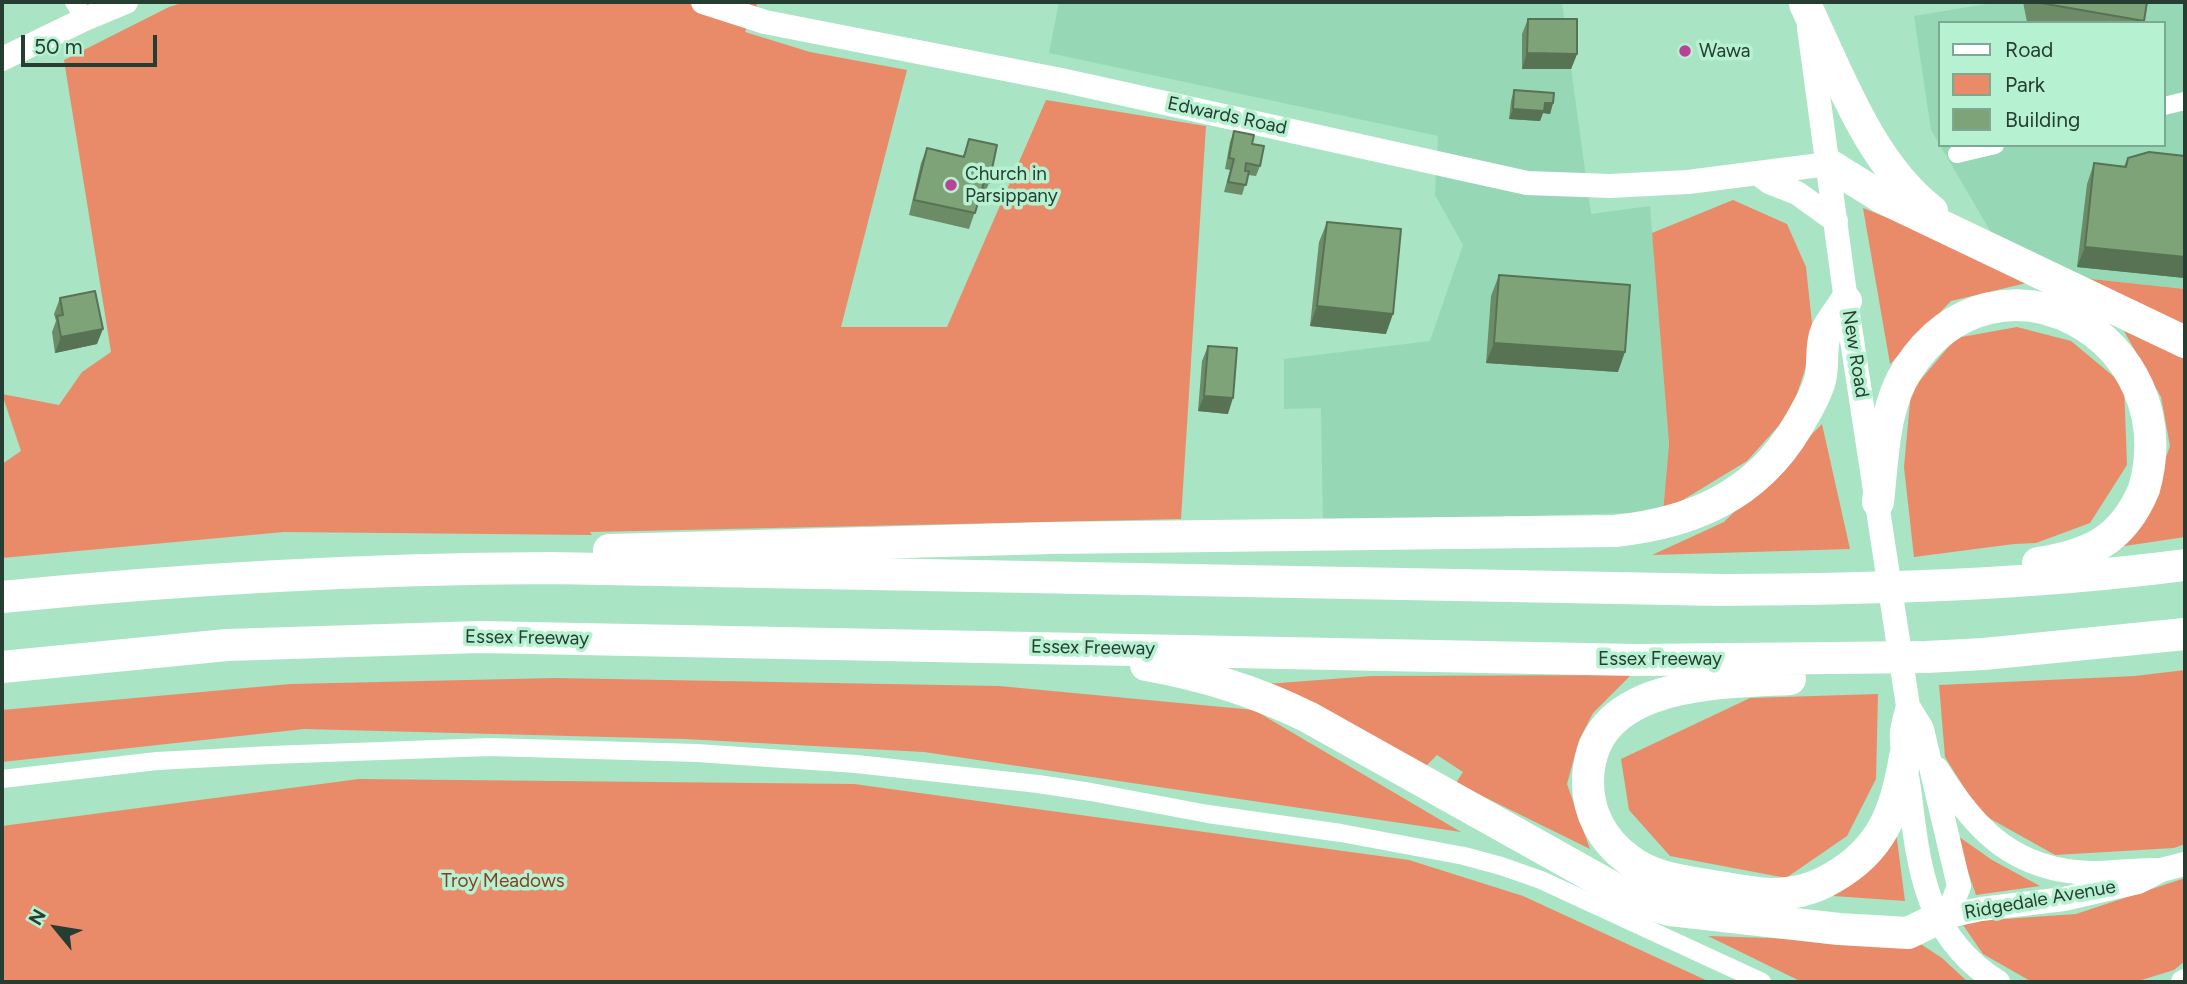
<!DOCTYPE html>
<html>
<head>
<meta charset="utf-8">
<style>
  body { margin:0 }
  #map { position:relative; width:2187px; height:984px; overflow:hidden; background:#a9e4c4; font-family:Figtree,sans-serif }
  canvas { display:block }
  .frame { position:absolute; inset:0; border:4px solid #263e31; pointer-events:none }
  .legend { position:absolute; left:1938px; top:21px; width:228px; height:126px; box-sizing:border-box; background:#b6f1d1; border:2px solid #7ca991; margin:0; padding:9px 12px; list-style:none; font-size:21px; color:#263e31 }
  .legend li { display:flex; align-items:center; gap:14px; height:35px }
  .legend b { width:35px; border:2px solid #7ca991 }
  .north { position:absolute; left:21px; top:893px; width:70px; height:70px; -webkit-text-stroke:5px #b6f1d1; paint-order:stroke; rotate:300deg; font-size:19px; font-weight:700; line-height:28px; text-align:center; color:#263e31 }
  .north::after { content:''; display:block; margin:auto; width:24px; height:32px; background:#263e31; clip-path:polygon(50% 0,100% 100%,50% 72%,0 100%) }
  .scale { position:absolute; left:21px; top:35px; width:136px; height:32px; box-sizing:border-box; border:4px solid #263e31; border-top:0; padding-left:9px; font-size:21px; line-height:24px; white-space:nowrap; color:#263e31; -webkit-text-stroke:5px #b6f1d1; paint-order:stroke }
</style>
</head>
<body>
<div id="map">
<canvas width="2187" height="984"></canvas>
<div class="frame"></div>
<ul class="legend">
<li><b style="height:9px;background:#fff"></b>Road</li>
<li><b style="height:19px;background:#e98b69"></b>Park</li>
<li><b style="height:19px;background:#7ea378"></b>Building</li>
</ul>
<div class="north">N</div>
<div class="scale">50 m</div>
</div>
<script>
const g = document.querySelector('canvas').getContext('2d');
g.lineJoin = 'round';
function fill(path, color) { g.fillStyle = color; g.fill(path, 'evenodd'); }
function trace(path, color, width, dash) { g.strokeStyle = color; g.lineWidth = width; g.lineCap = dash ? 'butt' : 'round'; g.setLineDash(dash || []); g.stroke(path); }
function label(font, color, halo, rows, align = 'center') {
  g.font = font + ' Figtree,sans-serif'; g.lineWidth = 7; g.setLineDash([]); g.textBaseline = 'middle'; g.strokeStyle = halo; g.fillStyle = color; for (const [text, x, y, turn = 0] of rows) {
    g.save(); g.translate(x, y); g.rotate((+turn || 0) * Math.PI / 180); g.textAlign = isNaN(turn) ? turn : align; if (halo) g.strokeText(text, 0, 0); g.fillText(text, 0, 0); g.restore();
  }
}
const built = new Path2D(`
  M1059 2H1562L1591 214 1650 206 1669 444 1663 512 1323 522 1321 408 1284 409V359L1430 341 1463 245 1435 195 1438 136 1049 53Z
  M1998 2H2185V289L2082 278 1992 234 1931 130 1914 16ZM1940 23H2164V145H1940Z`);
const green = new Path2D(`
  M185 2H758L745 32 810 52 907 70 841 327H947L1046 100 1206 126 1181 519 590 532 592 535 284 532 2 558V464L21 451 2 394 59 405 82 372 111 352 64 60 169 7Z
  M1733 200 1787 224 1806 267 1814 342 1791 412 1747 461 1663 512 1669 444 1652 233Z
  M1863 208 2039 280 1951 301 1890 364Z
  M2082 278 2185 289V325Z
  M2017 327 2071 341 2124 385 2127 465 2090 523 2036 543 2014 544 1914 557 1904 467 1911 391 1956 338Z
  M2124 331 2185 359V537L2118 547 2149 505 2170 446 2161 397Z
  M1822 424 1850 549 1652 555 1724 522Z
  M2185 670V844L2174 848 2055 855 1980 813 1945 757 1939 685 2135 676Z
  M1631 675 1593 713 1579 740 1567 784 1590 849 1456 783 1463 772 1437 755 1425 767 1266 684 1372 676Z
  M555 678 999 686 1254 710 1461 832 924 752 685 739 304 729 2 762V710L290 684Z
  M1878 694 1876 779 1847 836 1786 878 1670 856 1629 810 1621 759 1750 698Z
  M359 779 854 784 1409 860 1523 896 1710 982H2V826Z
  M1896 832 1905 901 1819 895Z
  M1955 834 1992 860 2040 886 1976 895Z
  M2185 878V961L2174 970 2135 982H2032L1983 954 1961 922 2076 914Z
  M1708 936 1919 943 1942 958 1968 982H1802Z`);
const street = new Path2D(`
  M74 2 85 19
  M2164 106 2185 101
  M1957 154 1995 145
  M2 779 157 761 271 755 490 747 697 753 856 764 1038 784 1091 792 1208 814 1341 833 1464 856 1501 866 1541 880 1762 982`);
const secondary = new Path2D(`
  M703 2 765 22 1061 80 1527 183 1610 186 1688 182 1828 164
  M1809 28 1846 301 1908 706 1922 729 1959 886 1951 907 1939 918
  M2 59 85 19 126 2
  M1757 173 1769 182 1797 193 1836 221
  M1908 706C1906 714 1903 723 1902 732 1900 750 1908 777 1910 796 1919 871 1927 938 1998 982
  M1937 769C1975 830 2014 871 2091 873 2114 873 2137 869 2161 870
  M1939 918 1981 909 2064 899 2138 882 2161 870 2185 864
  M2183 982 2185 981`);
const highway = new Path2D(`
  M1805 4C1838 73 1870 164 1932 211
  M1828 164 1881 197 2185 342
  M1878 502C1883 458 1883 407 1908 369 1998 231 2187 338 2144 489 2123 540 2090 555 2038 563
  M609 550 1052 538 1615 531C1691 523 1756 496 1797 427 1805 413 1816 396 1820 380 1824 365 1820 346 1826 332 1831 321 1840 311 1846 301
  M2 597C184 579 366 569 550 568L1722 590C1878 589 2031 585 2185 565
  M1146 665C1204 675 1255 691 1308 717L1619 891 1645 903 1670 910 1839 929 1908 933 1939 918
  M2 667 227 645 480 637 1636 660 1926 657 1984 654 2185 634
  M1790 679C1718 683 1588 680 1588 783 1588 813 1603 841 1628 859 1652 878 1684 881 1713 886 1732 889 1751 893 1771 894 1792 894 1814 889 1832 878 1882 850 1896 811 1905 757`);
const wall = new Path2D(`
  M2023 2H2147L2143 23H2032L2027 22Z
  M1528 19 1577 54 1571 69H1522V34Z
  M1514 90 1553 103 1550 114 1543 113 1540 121 1509 119 1511 101Z
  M1234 131 1252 144 1260 166 1256 176 1248 175 1242 195 1224 192 1230 170 1225 169 1230 142Z
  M969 139 989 183 983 198 980 197 969 229 909 215 921 163 927 148 963 156Z
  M2185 156V278L2077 267 2087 184 2094 163 2124 166 2128 158Z
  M1327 222 1386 334 1310 326 1319 242Z
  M1499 275 1618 372 1486 363 1491 296Z
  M60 298 97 344 55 353 52 332 56 321 54 314Z
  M1208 346 1228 414 1198 411 1202 361Z`);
const shadedWall = new Path2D(`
  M1527 53 1577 54 1571 69H1522Z
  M1545 103H1553L1550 114 1543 113 1540 121 1509 119 1513 109Z
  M2085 247 2185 257V278L2077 267Z
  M1317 306 1393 314 1386 334 1310 326Z
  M103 329 97 344 55 353 61 337Z
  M1494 343 1625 352 1618 372 1486 363Z
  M1204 396 1233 398 1228 414 1198 411Z`);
const building = new Path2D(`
  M2035 2H2147L2144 21Z
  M1528 19H1577V54L1527 53Z
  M1514 90 1554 93 1553 103H1545L1544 111 1513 109Z
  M1234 131 1254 135 1252 144 1264 146 1260 166 1246 163 1245 171H1249L1246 185 1228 182 1234 159 1229 158Z
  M969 139 997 145 989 183 984 182 975 213 914 200 927 148 964 157Z
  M2149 152 2185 156V257L2085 247 2094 163 2126 167 2128 158Z
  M1327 222 1401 229 1393 314 1317 306Z
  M1499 275 1630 285 1625 352 1494 343Z
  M95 291 103 329 61 337 57 316 63 315 60 298Z
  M1208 346 1237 348 1233 398 1204 396Z`);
const markers = [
  [1685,51,7,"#ba4297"],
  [951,185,7,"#ba4297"]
];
const poiNames = [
  ["Wawa",1699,51],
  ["Church in",965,174],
  ["Parsippany",965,196]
];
const streetNames = [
  ["Edwards Road",1227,116,12],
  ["New Road",1855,354,81],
  ["Essex Freeway",527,638,1],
  ["Essex Freeway",1093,648,1],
  ["Essex Freeway",1660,659],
  ["Ridgedale Avenue",2040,900,-10]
];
const parkNames = [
  ["Troy Meadows",503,881]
];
fill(built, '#96d8b5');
fill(green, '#e98b69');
trace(street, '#fff', 18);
trace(secondary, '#fff', 24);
trace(highway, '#fff', 32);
fill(wall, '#6c8c67');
fill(shadedWall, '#587254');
fill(building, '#7ea378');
trace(building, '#587254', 2);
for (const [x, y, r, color] of markers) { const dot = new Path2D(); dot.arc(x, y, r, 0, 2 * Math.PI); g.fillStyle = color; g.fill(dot); trace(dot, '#b6f1d1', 2.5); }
label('19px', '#263e31', '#b6f1d1', poiNames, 'left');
label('19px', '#263e31', '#b6f1d1', streetNames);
label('19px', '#883f22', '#b6f1d1', parkNames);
</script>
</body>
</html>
